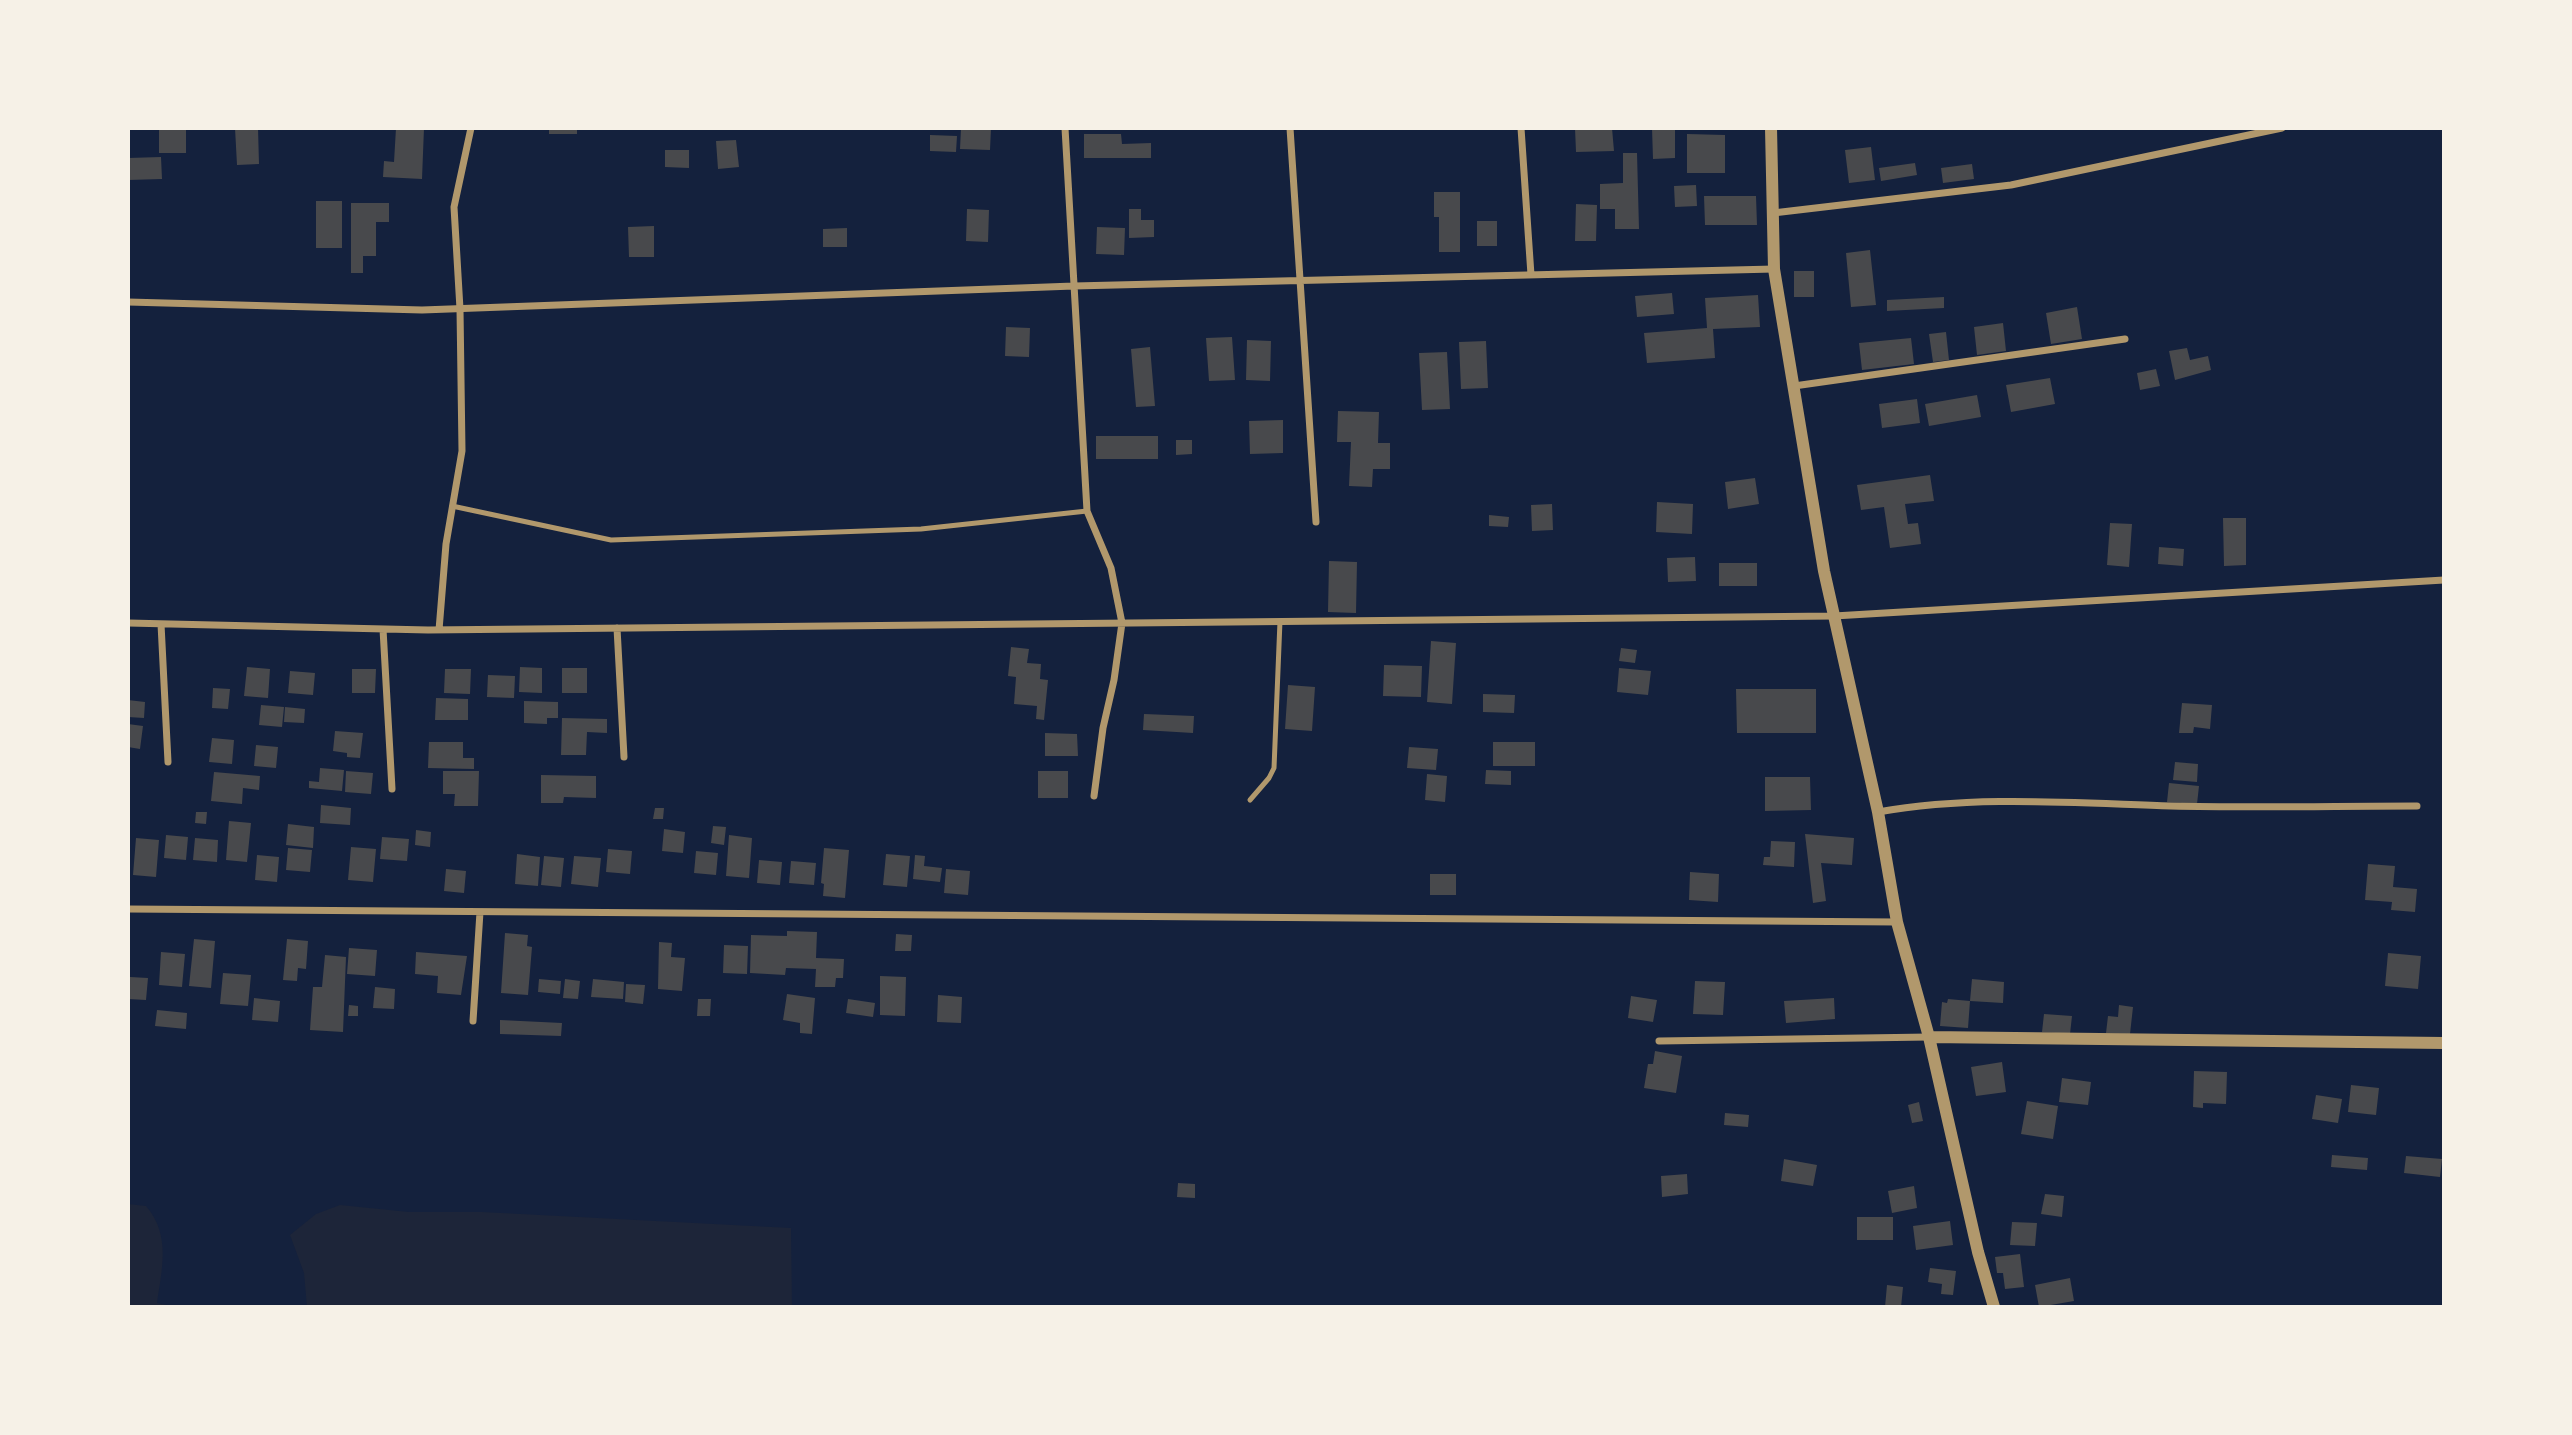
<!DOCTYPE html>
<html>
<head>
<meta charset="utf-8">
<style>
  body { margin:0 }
  #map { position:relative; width:2572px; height:1435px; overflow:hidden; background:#14213d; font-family:Ubuntu,sans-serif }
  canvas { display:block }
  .frame { position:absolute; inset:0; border:130px solid #f6f1e7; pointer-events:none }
</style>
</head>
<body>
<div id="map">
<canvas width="2572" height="1435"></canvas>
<div class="frame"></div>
</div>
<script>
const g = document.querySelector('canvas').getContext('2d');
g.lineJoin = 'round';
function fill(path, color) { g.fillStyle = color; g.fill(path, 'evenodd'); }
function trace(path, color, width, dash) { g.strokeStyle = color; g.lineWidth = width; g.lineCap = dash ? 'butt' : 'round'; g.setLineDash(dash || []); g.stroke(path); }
const green = new Path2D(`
  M128 1204 146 1206C171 1235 162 1269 157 1303L176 1307H128Z
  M340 1205 409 1212H482L791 1228 792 1307H307L304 1273 290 1235 316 1214Z`);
const building = new Path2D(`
  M159 128H186V153H159Z
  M235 128H258L259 164 237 165Z
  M396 128H424L422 179 383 177 384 161 394 162Z
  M549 128H577V134H549Z
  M961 128H991L990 150 960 149Z
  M1575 128H1612L1614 151 1576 152Z
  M1652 128H1675V158L1653 159Z
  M1084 134H1121L1122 144 1151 143V158H1084Z
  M1687 134 1725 135V173H1687Z
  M930 135 957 136 956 152 930 151Z
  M736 140 739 167 718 169 716 141Z
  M1871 147 1875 180 1849 183 1845 150Z
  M665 150H689V168L665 167Z
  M1623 153H1637L1639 229H1615V209H1600V184L1623 183Z
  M161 157 162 179 128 180V158Z
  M1915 163 1917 175 1881 181 1879 168Z
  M1972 164 1974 179 1943 183 1941 168Z
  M1696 185 1697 206 1675 207 1674 186Z
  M1434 192H1460V252H1439V217H1434Z
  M1704 196H1756L1757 225H1705Z
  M316 201H342V248H316Z
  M351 203H389V222H376V256H363V273H351Z
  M1576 204 1597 205 1596 241H1575Z
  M967 209 989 210 988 242 966 241Z
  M1129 209H1141V220H1154V237L1129 238Z
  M1477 221H1497V246H1477Z
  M654 226V257H629L628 227Z
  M1097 227 1125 228 1124 255 1096 254Z
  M847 228V247H823V229Z
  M1870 250 1876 305 1851 307 1846 253Z
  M1794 271H1814V297H1794Z
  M1672 293 1674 314 1637 317 1635 296Z
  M1758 295 1760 327 1713 329 1715 358 1647 363 1644 333 1707 328 1705 298Z
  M1944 297V308L1887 311V300Z
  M2077 307 2082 339 2051 344 2046 313Z
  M2003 323 2006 351 1977 355 1974 327Z
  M1006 327 1030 328 1029 357 1005 356Z
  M1946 332 1949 360 1933 362 1929 334Z
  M1232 337 1235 380 1209 381 1206 338Z
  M1911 338 1914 364 1862 370 1859 343Z
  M1247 340 1271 341 1270 381 1246 380Z
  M1486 341 1488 388 1461 389 1459 342Z
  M1150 347 1155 406 1136 407 1131 349Z
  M2187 348 2190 360 2208 356 2211 370 2175 380 2169 351Z
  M1447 352 1450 409 1422 410 1419 353Z
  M2156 369 2160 386 2140 390 2137 373Z
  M2050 378 2055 404 2011 412 2006 385Z
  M1977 395 1981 417 1929 426 1925 404Z
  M1917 399 1920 423 1882 428 1879 404Z
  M1338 411 1379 412 1378 443H1390V469H1373L1372 487 1349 486 1351 442H1337Z
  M1283 420V453L1250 454 1249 421Z
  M1096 436H1158V459H1096Z
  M1176 440H1192V454L1176 455Z
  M1930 475 1934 501 1905 504 1908 524 1918 523 1921 544 1890 548 1884 507 1861 510 1857 485Z
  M1755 478 1759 504 1728 509 1725 482Z
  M1657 502 1693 504 1692 534 1656 532Z
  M1552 504 1553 530 1532 531 1531 505Z
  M1489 515 1509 517 1508 527 1489 526Z
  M2223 518H2246V565L2224 566Z
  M2110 523 2132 524 2129 567 2107 565Z
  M2159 547 2184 549 2183 566 2158 564Z
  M1695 557 1696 581 1668 582 1667 558Z
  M1329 561 1357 562 1356 613 1328 612Z
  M1719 563H1757V586H1719Z
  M1431 641 1456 643 1452 704 1427 702Z
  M1011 647 1029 649 1027 663 1041 664 1040 679 1048 680 1044 720 1036 719 1037 706 1014 704 1016 677 1008 676Z
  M1621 648 1637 650 1635 663 1619 661Z
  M1384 665 1422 666 1421 697 1383 696Z
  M247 667 270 669 268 698 244 696Z
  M520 667 542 668V693L519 692Z
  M562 668H587V693H562Z
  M1619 668 1651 671 1648 695 1617 692Z
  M352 669H376L375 693H352Z
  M445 669H471L470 694 444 693Z
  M290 671 315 673 313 695 288 693Z
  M488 675 515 676 514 698 487 697Z
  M1288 685 1315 687 1312 731 1285 729Z
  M213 688 230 689 228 709 212 708Z
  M1736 689H1816V733H1737Z
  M1483 694 1515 695 1514 713 1483 712Z
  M436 698 468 699V720H435Z
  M128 700 145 702 144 718 128 717Z
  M524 701 558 702V718H547V724L524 723Z
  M2182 703 2212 705 2210 729 2194 727 2193 733H2179Z
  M261 705 284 707 282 727 259 725Z
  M285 707 305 709 304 723 284 722Z
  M1144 714 1194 716 1193 733 1143 730Z
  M562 718 607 719V733L587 732 586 755H561Z
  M128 724 143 726 140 749 128 747Z
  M335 731 363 733 360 758 347 757V753L333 751Z
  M1045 733 1077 734 1078 756H1045Z
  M212 738 234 740 232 764 209 762Z
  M429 742H463V758H474V769L428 768Z
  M1493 742H1535V766H1493Z
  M256 745 278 747 276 768 254 766Z
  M1409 747 1438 749 1436 770 1407 768Z
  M2175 762 2198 764 2197 782 2173 780Z
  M320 768 344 770 342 791 309 788V781L319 782Z
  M1486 770 1511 771V785L1485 784Z
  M346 771 373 773 371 794 345 792Z
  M443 771H479L478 806H454L455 794H443Z
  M1038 771H1068V798H1038Z
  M214 772 260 776 259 790 243 788 242 804 211 801Z
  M1427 774 1447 776 1445 802 1425 800Z
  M541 775 596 776V798L564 797 563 803H541Z
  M1765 777H1810L1811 810 1765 811Z
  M2169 783 2199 786 2197 804 2167 802Z
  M321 805 351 808 350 825 320 823Z
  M655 808H664L663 819H653Z
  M196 812H207L206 824 195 823Z
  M229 821 251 823 247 862 226 860Z
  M288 824 314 827 313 848 286 845Z
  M713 826 726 827 724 845 711 843Z
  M664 829 685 832 683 853 662 851Z
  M416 830 431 832 430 847 415 845Z
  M1805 834 1854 838 1852 865 1821 863 1826 901 1813 903Z
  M166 835 188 837 186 860 164 858Z
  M729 835 752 838 749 878 726 876Z
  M382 837 409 839 407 861 380 859Z
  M136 838 159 840 156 877 133 875Z
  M195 838 218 840 217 862 193 860Z
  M1771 841 1795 842 1794 867 1763 865 1764 857H1770Z
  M351 847 376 849 373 882 348 880Z
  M288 848 312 850 310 872 286 870Z
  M824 848 849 850 845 898 823 896 824 884 821 883Z
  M608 849 632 851 630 874 606 872Z
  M696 851 718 853 716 875 694 873Z
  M517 854 540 857 538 886 515 884Z
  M886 854 910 856 907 887 883 885Z
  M257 855 279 857 277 882 255 880Z
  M915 855 925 856 924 866 942 868 940 882 913 879Z
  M544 856 564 858 561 887 541 885Z
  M574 856 601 858 598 887 571 884Z
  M759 860 782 862 780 885 757 883Z
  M791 861 816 863 814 885 789 883Z
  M2368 864 2395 866 2393 887 2417 889 2415 912 2391 910 2392 902 2365 900Z
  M446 869 466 871 464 893 444 891Z
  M946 869 970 871 968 895 944 893Z
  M1690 872 1719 874 1718 902 1689 900Z
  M1430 874H1456V895H1430Z
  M787 931 817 932 816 958 844 959 843 978H836L835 987H815L816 969 786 968 785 975 750 973 751 935 787 936Z
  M505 933 528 935 527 946 532 947 528 995 501 993Z
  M896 934 912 935 911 951H895Z
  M194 939 215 941 211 988 189 986Z
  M287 939 308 941 306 969 298 968 297 981 283 980Z
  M659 942 672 943 671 957 685 958 682 991 658 989Z
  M724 945 748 946 747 974 723 973Z
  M349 948 377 950 375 976 347 974Z
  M161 952 185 954 182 987 159 985Z
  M416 952 467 956 461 995 437 993 438 976 415 974Z
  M2388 953 2421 956 2418 989 2385 986Z
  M325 955 346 957 343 1032 310 1030 313 987H322Z
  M223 973 251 975 248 1006 220 1004Z
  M880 976 906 977 905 1016 880 1015Z
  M130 977 148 978 146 1000 128 999Z
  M539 979 561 981 560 994 538 992Z
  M565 979 580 981 578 999 563 998Z
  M593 979 624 982 623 999 591 997Z
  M1972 979 2004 982 2003 1003 1970 1001 1968 1028 1940 1026 1942 1002 1947 1003 1948 999 1970 1001Z
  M1695 981 1725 982 1723 1015 1693 1014Z
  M626 984 645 985 643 1004 625 1002Z
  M375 987 395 989 394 1009 373 1008Z
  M787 994 815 998 812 1034 800 1033V1023L783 1020Z
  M938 995 962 997 961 1023 937 1022Z
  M1631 996 1657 1000 1653 1022 1628 1018Z
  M254 998 280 1001 278 1022 252 1020Z
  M1834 998 1835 1019 1786 1023 1784 1001Z
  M698 999H711L710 1016H697Z
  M848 999 875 1003 873 1017 846 1013Z
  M349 1005 358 1006V1016H348Z
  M2119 1005 2133 1007 2130 1034 2106 1033 2108 1016 2118 1017Z
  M157 1010 187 1013 186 1029 155 1026Z
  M2044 1014 2072 1016 2070 1034 2042 1032Z
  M500 1020 562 1023 561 1036 500 1034Z
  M1655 1051 1682 1056 1676 1093 1644 1088 1648 1064H1653Z
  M2002 1062 2006 1092 1976 1096 1971 1067Z
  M2194 1071 2227 1072 2226 1104 2203 1103V1108L2193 1107Z
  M2062 1078 2091 1082 2088 1105 2059 1102Z
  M2351 1085 2379 1088 2376 1115 2348 1112Z
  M2316 1095 2342 1099 2338 1123 2312 1119Z
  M2027 1101 2058 1106 2053 1139 2021 1134Z
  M1919 1102 1923 1121 1912 1123 1908 1105Z
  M1725 1113 1749 1115 1748 1127 1724 1125Z
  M2332 1155 2368 1158 2367 1170 2331 1167Z
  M2406 1156 2442 1159 2440 1177 2404 1173Z
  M1784 1159 1817 1165 1813 1186 1781 1181Z
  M1687 1174 1688 1194 1662 1197 1661 1176Z
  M1178 1183 1195 1184V1198L1177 1197Z
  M1914 1186 1917 1208 1892 1213 1888 1191Z
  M2045 1194 2064 1196 2062 1217 2041 1214Z
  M1857 1217H1893V1240H1857Z
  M1950 1221 1953 1245 1916 1250 1913 1226Z
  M2012 1222 2037 1223 2035 1246 2010 1245Z
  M2020 1254 2024 1287 2005 1289 2003 1273H1997L1995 1257Z
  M1930 1268 1956 1271 1953 1295 1941 1294 1942 1284 1928 1282Z
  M2070 1278 2074 1301 2039 1307 2035 1285Z
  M1887 1285 1903 1287 1901 1307H1885Z`);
const service = new Path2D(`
  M452 506 611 540 921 529 1087 511
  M1250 800 1269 778 1274 768 1280 621`);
const minor = new Path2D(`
  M1065 128 1087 511 1111 568 1122 623 1114 680 1103 728 1094 796
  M1290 128 1316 522
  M1521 128 1531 275
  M1773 213 2011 185 2282 128
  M128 302 422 310 1074 286 1774 269
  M1794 386 2125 339
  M128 623 428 630 1834 616 2444 580
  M161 624 168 762
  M617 628 624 757
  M383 629 392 789
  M439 630 446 544 462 451 460 309 454 207 471 128
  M1878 812C1974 795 2074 803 2171 806 2253 808 2335 806 2417 806
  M128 909 1897 922
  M473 1021 480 912
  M1659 1041 1929 1037`);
const tertiary = new Path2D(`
  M1771 128 1774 269 1824 571 1878 812 1897 922 1929 1037 1978 1252 1994 1307
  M1929 1037 2444 1043`);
fill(green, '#1d2539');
fill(building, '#48494c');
trace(service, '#b1986c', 5);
trace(minor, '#b1986c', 7);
trace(tertiary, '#b1986c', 12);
</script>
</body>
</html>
